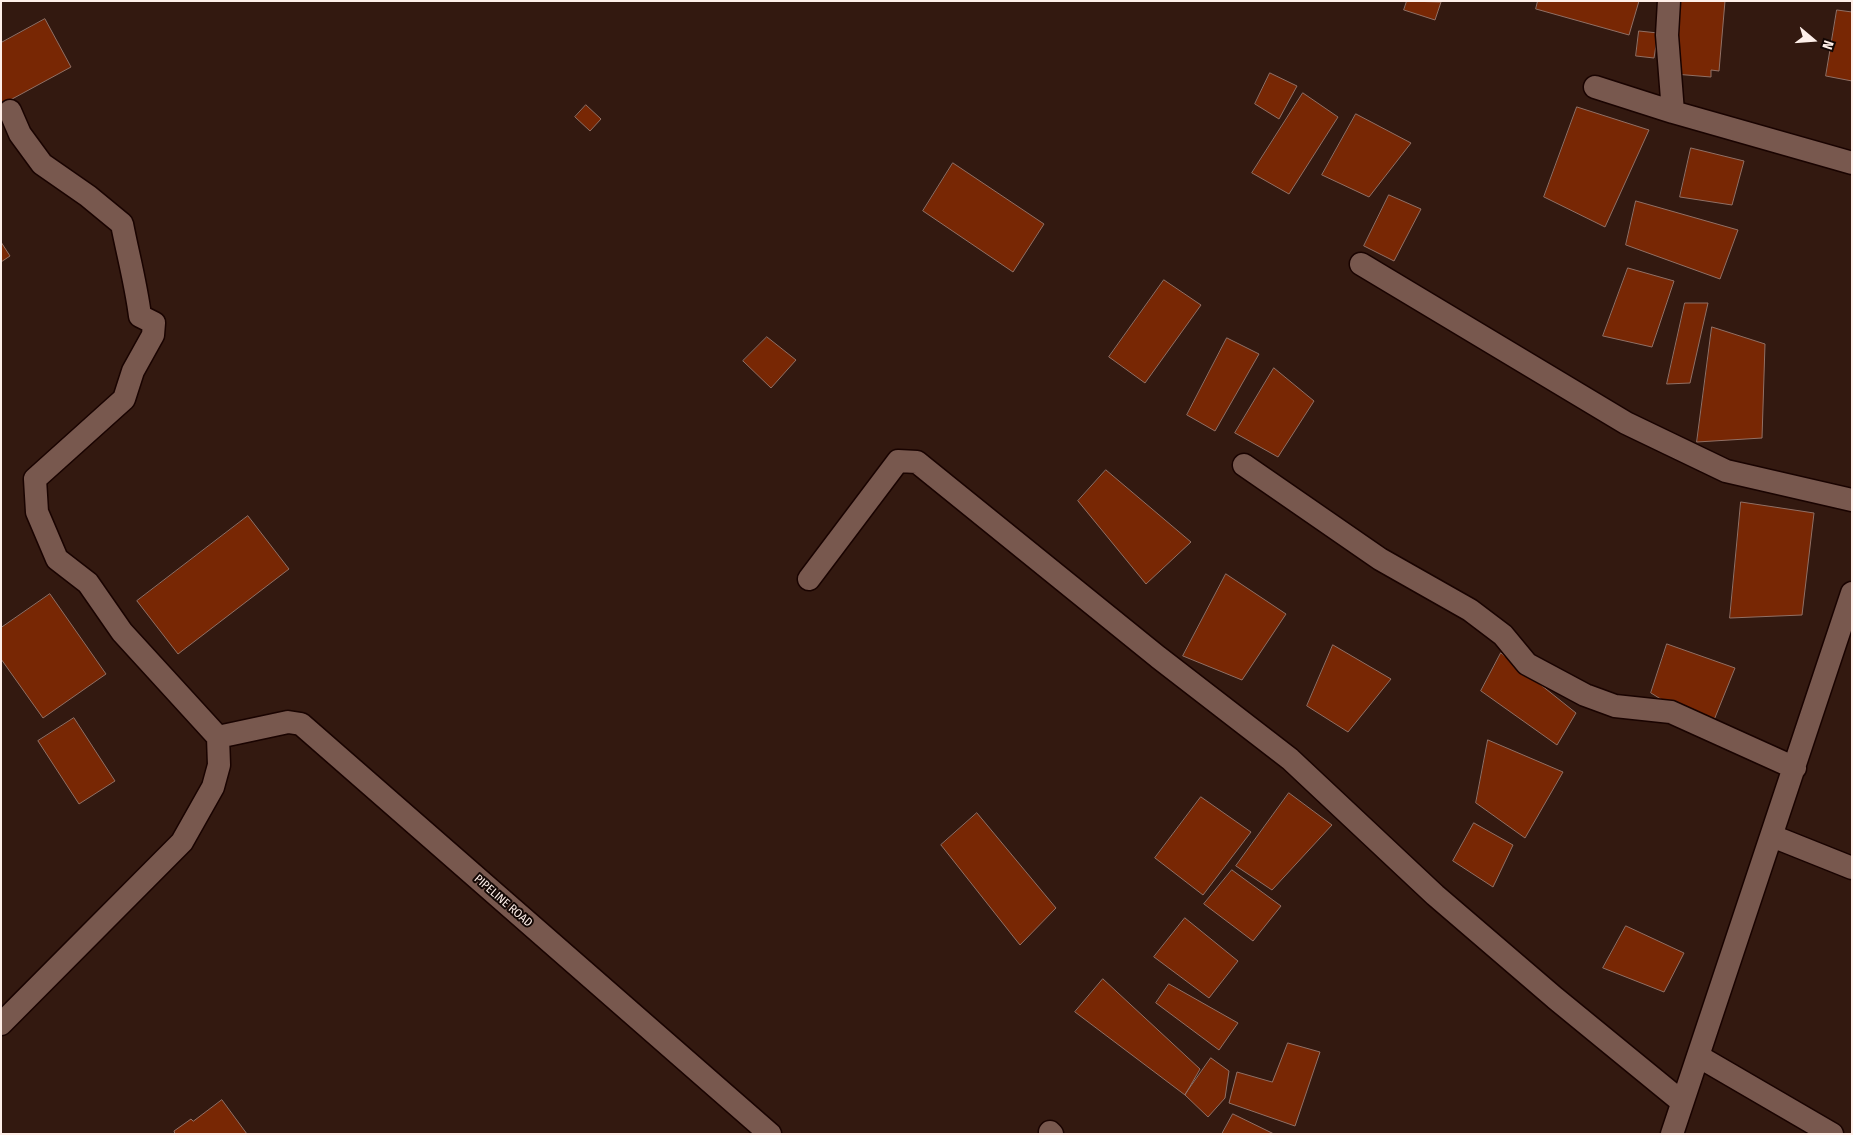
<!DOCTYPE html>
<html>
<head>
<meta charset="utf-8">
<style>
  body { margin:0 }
  #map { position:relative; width:1853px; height:1135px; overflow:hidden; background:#331910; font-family:"Fira Sans Condensed",sans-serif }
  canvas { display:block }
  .frame { position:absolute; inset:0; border:2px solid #feefe9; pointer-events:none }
  .north { position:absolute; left:1788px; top:15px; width:50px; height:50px; -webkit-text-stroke:4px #130704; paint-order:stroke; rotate:108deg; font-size:14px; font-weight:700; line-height:20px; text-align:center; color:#feefe9 }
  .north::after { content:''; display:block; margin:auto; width:18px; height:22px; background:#feefe9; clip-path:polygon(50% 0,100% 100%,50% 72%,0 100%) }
</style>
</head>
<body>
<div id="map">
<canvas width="1853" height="1135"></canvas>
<div class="frame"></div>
<div class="north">N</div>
</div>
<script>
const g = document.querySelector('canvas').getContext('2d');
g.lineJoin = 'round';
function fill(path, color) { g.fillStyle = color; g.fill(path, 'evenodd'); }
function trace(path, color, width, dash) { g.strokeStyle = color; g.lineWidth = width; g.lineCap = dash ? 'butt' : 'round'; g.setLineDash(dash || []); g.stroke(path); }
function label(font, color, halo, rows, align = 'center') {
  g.font = font + ' "Fira Sans Condensed",sans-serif'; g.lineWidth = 4; g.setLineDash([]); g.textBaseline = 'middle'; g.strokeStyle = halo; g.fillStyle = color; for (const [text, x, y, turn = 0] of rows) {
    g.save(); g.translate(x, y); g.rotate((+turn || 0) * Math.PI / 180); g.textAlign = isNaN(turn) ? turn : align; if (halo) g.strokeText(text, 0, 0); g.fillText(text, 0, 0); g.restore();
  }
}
const building = new Path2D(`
  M1407 1 1441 2 1435 20 1404 10Z
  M1538 1H1639L1629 35 1536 9Z
  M1680 1H1725L1719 71 1711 70V77L1674 74Z
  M1837 10 1852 12V81L1826 76Z
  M45 19 71 67 1 105V43Z
  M1639 31 1658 33 1654 58 1636 56Z
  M1270 73 1297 86 1279 119 1255 104Z
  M1303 93 1338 117 1289 194 1252 173Z
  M586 105 601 119 590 131 575 117Z
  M1577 107 1649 130 1605 227 1544 197Z
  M1356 114 1411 143 1369 197 1322 175Z
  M1691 148 1744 161 1732 205 1680 197Z
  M953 163 1044 224 1013 272 923 211Z
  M1389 195 1421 209 1394 261 1364 246Z
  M1636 201 1738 230 1720 279 1626 245Z
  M1 242 10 256 1 262Z
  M1628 268 1674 281 1652 347 1603 336Z
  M1164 280 1201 305 1145 383 1109 357Z
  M1685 303H1708L1690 383 1667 384Z
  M1712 327 1765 344 1762 438 1697 442Z
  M767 337 796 360 771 388 743 361Z
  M1227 338 1259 354 1215 431 1187 415Z
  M1274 368 1314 401 1278 457 1235 433Z
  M1106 470 1191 542 1146 584 1078 501Z
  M1741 502 1814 513 1802 615 1730 618Z
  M248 516 289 569 178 654 137 601Z
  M1226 574 1286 614 1242 680 1183 656Z
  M50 594 106 674 43 718 1 659V628Z
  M1667 644 1735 668 1710 730 1651 693Z
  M1333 645 1391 679 1348 732 1307 706Z
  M1501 653 1576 713 1557 745 1481 691Z
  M74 718 115 781 79 804 38 741Z
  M1488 740 1563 772 1525 838 1476 803Z
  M1289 793 1332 825 1272 890 1236 866Z
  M1201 797 1251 832 1203 895 1155 858Z
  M977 813 1056 908 1020 945 941 845Z
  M1474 823 1513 845 1493 887 1453 861Z
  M1232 870 1281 906 1253 941 1204 904Z
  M1185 918 1238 961 1209 998 1154 957Z
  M1626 926 1684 953 1664 992 1603 968Z
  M1103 979 1200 1069 1185 1095 1075 1012Z
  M1169 984 1238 1023 1219 1050 1156 1003Z
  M1288 1043 1320 1052 1295 1126 1229 1103 1237 1072 1272 1082Z
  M1211 1058 1229 1071 1225 1098 1208 1117 1185 1095Z
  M222 1100 247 1134H175L174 1131 191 1119 193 1121Z
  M1233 1114 1274 1134H1222Z`);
const street = new Path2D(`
  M1669 1 1667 35 1673 112
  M1595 87 1673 112 1852 163
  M1361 264 1626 423 1726 471 1852 500
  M1244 465 1380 559 1470 610 1503 635 1527 664 1585 695 1615 706 1671 712 1795 768
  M809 579 898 461 917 462 1158 657 1290 759 1435 895 1555 998 1682 1102
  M218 737 288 722 301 724 770 1134
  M1772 836 1852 868
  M1 1024 182 842 213 787 219 765 218 737 122 632 88 583 57 559 37 512 35 479 124 399 133 371 153 335 154 323 140 316C136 284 128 255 122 224L88 196 42 164 20 134 10 111
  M1698 1056 1832 1134
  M1050 1132 1052 1134
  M1672 1134 1852 593`);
const streetNames = [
  ["PIPELINE ROAD",503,901,41]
];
fill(building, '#782704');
trace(building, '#917065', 1);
trace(street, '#190300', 25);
trace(street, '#78584e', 22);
label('12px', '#feefe9', '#130704', streetNames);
</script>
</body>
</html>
